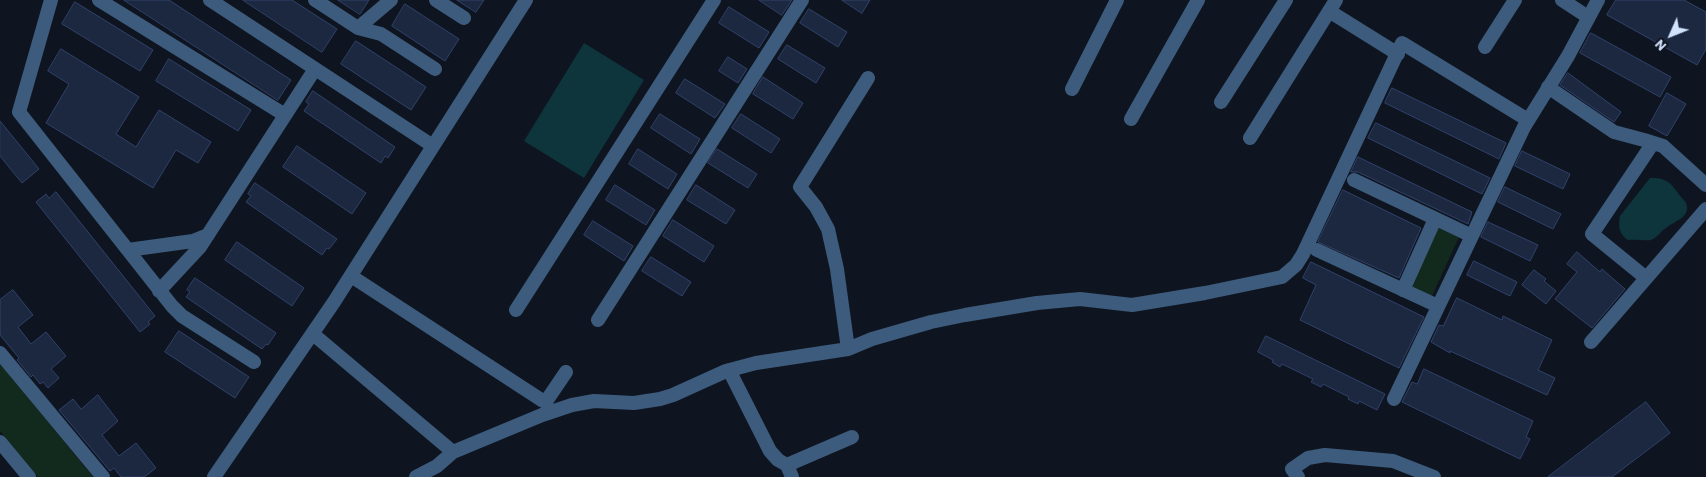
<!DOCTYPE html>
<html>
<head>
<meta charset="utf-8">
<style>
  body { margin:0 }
  #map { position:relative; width:1706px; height:477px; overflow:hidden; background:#0f1520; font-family:Barlow,sans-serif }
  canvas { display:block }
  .north { position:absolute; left:1646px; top:10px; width:50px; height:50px; -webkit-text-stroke:4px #0f1520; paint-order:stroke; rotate:226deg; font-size:14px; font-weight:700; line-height:20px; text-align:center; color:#d1e2fc }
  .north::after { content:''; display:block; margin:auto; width:18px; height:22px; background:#d1e2fc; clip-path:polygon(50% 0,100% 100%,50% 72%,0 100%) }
</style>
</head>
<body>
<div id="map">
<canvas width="1706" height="477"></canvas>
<div class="north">N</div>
</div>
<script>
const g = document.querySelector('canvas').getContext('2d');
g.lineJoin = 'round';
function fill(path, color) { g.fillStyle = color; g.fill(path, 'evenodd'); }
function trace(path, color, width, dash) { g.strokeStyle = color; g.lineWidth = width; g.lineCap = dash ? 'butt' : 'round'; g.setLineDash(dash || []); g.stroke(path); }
const green = new Path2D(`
  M1436 227 1459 237 1432 296 1409 285Z
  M0 363 93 477H38L0 431Z`);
const water = new Path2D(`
  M584 43 644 80 584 178 524 141Z
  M1650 178C1668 177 1672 185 1681 197 1684 200 1687 203 1687 207 1688 218 1673 222 1666 228 1661 231 1657 238 1651 240 1648 241 1633 239 1628 240 1619 234 1618 226 1620 216Z`);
const building = new Path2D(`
  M124 0H169L291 80 278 100Z
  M243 0H292L337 29 322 52Z
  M338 0H369L360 14Z
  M457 0H484L476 12Z
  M759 0H792L782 15Z
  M842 0H870L862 13Z
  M1616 0H1684L1706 12V49L1697 65 1607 15Z
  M75 2 153 50 140 71 62 24Z
  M405 4 459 39 445 61 392 26Z
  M729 7 769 32 759 48 719 23Z
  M809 9 847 32 838 47 800 23Z
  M1591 33 1671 77 1660 97 1580 53Z
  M356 41 426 87 411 110 341 64Z
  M787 45 825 68 816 83 778 59Z
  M61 49 139 97 116 134 136 147 159 110 211 142 198 163 176 150 153 188 46 123 69 84 48 71Z
  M728 57 747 69 738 83 719 71Z
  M169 59 251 110 238 131 156 81Z
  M1568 73 1621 112 1614 122 1560 85Z
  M763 77 803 103 793 119 753 94Z
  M685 79 725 104 715 118 676 93Z
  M1392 88 1506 143 1499 159 1385 103Z
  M313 91 395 147 388 158 385 156 381 163 304 111 309 104 306 102Z
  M1667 93 1686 104 1667 136 1649 126Z
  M660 114 700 139 691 154 651 128Z
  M741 114 780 139 771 153 732 128Z
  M0 121 39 169 22 183 0 156Z
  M1376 123 1490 178 1482 194 1368 138Z
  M297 146 366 193 352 214 283 167Z
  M638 149 677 174 668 189 629 164Z
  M717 149 757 174 748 188 708 163Z
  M1522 151 1570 174 1563 189 1515 166Z
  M1358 157 1472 212 1468 224 1358 172H1351Z
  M255 183 337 239 329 249 327 248 322 255 246 202 251 196 248 194Z
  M615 185 655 210 646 225 606 200Z
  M696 185 735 210 726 224 687 200Z
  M1505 187 1561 214 1553 229 1498 202Z
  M1343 190 1421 228 1399 278 1318 242Z
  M56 192 155 316 148 322 150 324 140 332 36 202 46 194 49 198Z
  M673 220 714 246 704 262 663 236Z
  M593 221 633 246 624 261 584 235Z
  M1488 222 1538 245 1530 261 1481 237Z
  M237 242 304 288 292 306 225 260Z
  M1577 252 1600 272 1602 269 1625 289 1592 328 1555 299 1577 272 1567 264Z
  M651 257 691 282 682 296 642 271Z
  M1474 261 1517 282 1510 296 1467 275Z
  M1311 262 1424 317 1399 368 1300 320 1316 285 1303 278Z
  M1534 270 1546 279 1544 281 1556 291 1546 304 1522 285Z
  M195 278 276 333 268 345 266 344 262 349 186 297 190 292 187 290Z
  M13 290 33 315 18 327 31 344 46 332 66 356 51 369 59 378 48 388 43 382 40 384 33 375 31 377 17 360 19 358 0 335V300Z
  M1457 298 1502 320 1503 316 1552 340 1538 370 1555 378 1547 395 1450 351V353L1431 342 1439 325 1443 326Z
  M179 331 249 377 235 398 165 352Z
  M1266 336 1385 394 1377 410 1359 401 1358 404 1348 399 1349 397 1323 384 1321 387 1311 382 1313 379 1282 364 1280 367 1272 362 1273 360 1258 352Z
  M1424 369 1533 421 1526 437 1530 439 1520 459 1402 402 1412 382 1417 384Z
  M98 395 118 421 102 435 119 456 136 443 156 468 144 477H121L114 468 110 471 59 410 73 399 81 409Z
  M1646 402 1670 433 1612 477H1548Z`);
const minor = new Path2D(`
  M51 0 19 112 172 306 182 316 254 362
  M99 0 285 115
  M210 0 433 146
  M315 0 358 28 381 34 435 69
  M436 0 464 18
  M1562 0 1588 17
  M1329 11 1398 54
  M358 28 391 0
  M1485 47 1515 0
  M1548 87 1614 132 1644 140 1663 146 1706 185
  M1072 89 1117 0
  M1221 102 1286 0
  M1131 119 1198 0
  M1250 138 1336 0
  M1354 180 1472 236
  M128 250 193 241 208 235
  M1317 250 1438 306
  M351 276 543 401 547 400 566 372
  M1646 278 1592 234 1653 143
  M1403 290 1435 219
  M159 291 200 247 315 69
  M516 310 714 0
  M598 320 802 0
  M313 334 453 452 542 415 572 405 594 401 634 403 660 399 673 395 726 371 756 363 848 349 872 339 931 322 965 315 1037 303 1080 299 1132 305 1205 293 1282 277 1296 265 1303 254 1402 43 1528 120
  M1591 342 1706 209
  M848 349 837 269 828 229 816 207 800 187 868 78
  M0 353 103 477
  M729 370 770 451 778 460 787 465 792 477
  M1394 399 1524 127 1568 56 1598 0
  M0 442 29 477
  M787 465 852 437
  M214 477 334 302 526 0
  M416 477 437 466 453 452
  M1298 477 1292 469 1308 458 1325 455 1393 461 1434 477`);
fill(green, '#122a1d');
fill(water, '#0d353b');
fill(building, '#1c2740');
trace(building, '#30426a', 1);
trace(minor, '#3d5b7c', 14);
</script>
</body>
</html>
